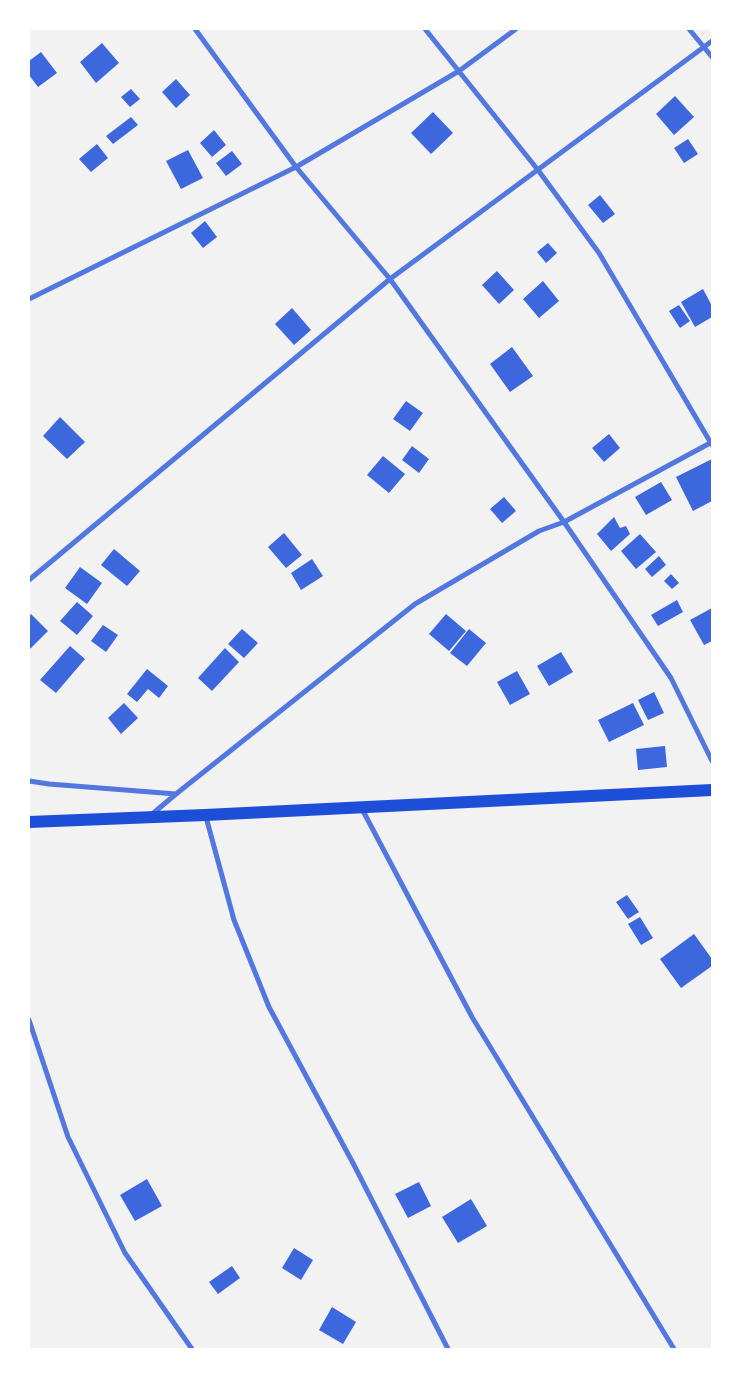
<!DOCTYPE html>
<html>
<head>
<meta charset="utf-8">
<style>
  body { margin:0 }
  #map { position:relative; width:741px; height:1378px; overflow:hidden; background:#f2f2f2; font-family:"Playfair Display",serif }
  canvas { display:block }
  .frame { position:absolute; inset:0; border:30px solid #fff; pointer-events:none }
</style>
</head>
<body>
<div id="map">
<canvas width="741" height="1378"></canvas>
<div class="frame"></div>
</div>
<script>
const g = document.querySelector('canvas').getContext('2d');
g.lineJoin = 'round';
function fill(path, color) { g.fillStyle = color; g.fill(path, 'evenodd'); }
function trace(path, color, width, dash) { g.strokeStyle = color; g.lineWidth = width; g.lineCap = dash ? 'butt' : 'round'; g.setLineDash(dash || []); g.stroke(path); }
const building = new Path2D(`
  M102 43 119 63 96 83 80 62Z
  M41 52 57 73 38 87 29 75V61Z
  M176 79 190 95 176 108 162 92Z
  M131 89 140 99 130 107 121 97Z
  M675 96 694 117 674 135 656 114Z
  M433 112 453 133 431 154 411 133Z
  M131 117 138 125 113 144 106 136Z
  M214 130 226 145 212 157 200 143Z
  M688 139 698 154 684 163 674 148Z
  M97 144 108 158 91 172 79 159Z
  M188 150 203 178 181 189 166 161Z
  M232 151 242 164 226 176 216 163Z
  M600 195 615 214 603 223 588 205Z
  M205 221 217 237 203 248 191 233Z
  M548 243 557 253 546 263 537 252Z
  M497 271 514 290 499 304 482 285Z
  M543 281 559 301 539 318 523 299Z
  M703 289 712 306V317L695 327 681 302Z
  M679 305 690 321 680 328 669 311Z
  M292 308 311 330 294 345 275 324Z
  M512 347 533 376 510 392 490 364Z
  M406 401 423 413 410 431 393 419Z
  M60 417 85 442 67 459 43 436Z
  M609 434 620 448 604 462 592 448Z
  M412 446 429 459 419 473 402 460Z
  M383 456 405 474 389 493 367 475Z
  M712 459V501L693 511 676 477Z
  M661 482 672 500 646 515 635 497Z
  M504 497 516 511 502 523 490 509Z
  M614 517 620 528 626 526 630 534 611 551 597 534Z
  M284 533 302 555 286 568 268 547Z
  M640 534 656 552 636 569 621 551Z
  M114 549 140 571 127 586 101 565Z
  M659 556 666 565 652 577 645 569Z
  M312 559 323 576 301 590 291 573Z
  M80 567 102 583 87 604 65 588Z
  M671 574 679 583 672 589 664 581Z
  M677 600 683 612 658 626 651 615Z
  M77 602 93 616 77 635 60 621Z
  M712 608V641L704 645 690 620Z
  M31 614 48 631 29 650V617Z
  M446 614 466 631 449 651 429 634Z
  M103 625 118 635 106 652 91 641Z
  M242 629 258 643 244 658 228 644Z
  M469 629 486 643 467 666 450 653Z
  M70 646 85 659 56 693 40 680Z
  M225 648 239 662 212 691 198 678Z
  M561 652 573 672 549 686 537 666Z
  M147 669 168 686 159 698 148 689 137 702 127 694Z
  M517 671 530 694 510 705 497 682Z
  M654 692 664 713 648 720 638 700Z
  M124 703 138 718 121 734 108 718Z
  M633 703 644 725 609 742 598 720Z
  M665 746 667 767 638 770 636 749Z
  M627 895 639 912 628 919 616 902Z
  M640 917 653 938 641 945 628 924Z
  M694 934 712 959V966L681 988 660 959Z
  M147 1179 162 1206 135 1221 120 1195Z
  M419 1182 431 1206 408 1218 395 1194Z
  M471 1199 487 1226 458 1243 442 1217Z
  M294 1248 313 1260 301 1280 282 1268Z
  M232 1266 240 1278 218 1294 209 1282Z
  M332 1307 356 1322 343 1344 319 1330Z`);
const minor = new Path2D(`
  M195 29 296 167 390 279 564 522 671 678 712 761
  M425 29 538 170 599 253 712 445
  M689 29 712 57
  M29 299 296 167 459 71 516 29
  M29 580 390 279 712 41
  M29 781 49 784 176 794
  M362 809 472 1017 674 1349
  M151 815 176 794 415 604 539 531 564 522 712 442
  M206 817 234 920 269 1007 354 1165 448 1349
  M29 1020 68 1137 125 1253 192 1349`);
const primary = new Path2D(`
  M29 822 205 815 712 790`);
fill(building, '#3d67dc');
trace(minor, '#5277de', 5);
trace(primary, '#1d4ed8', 12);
</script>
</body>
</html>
